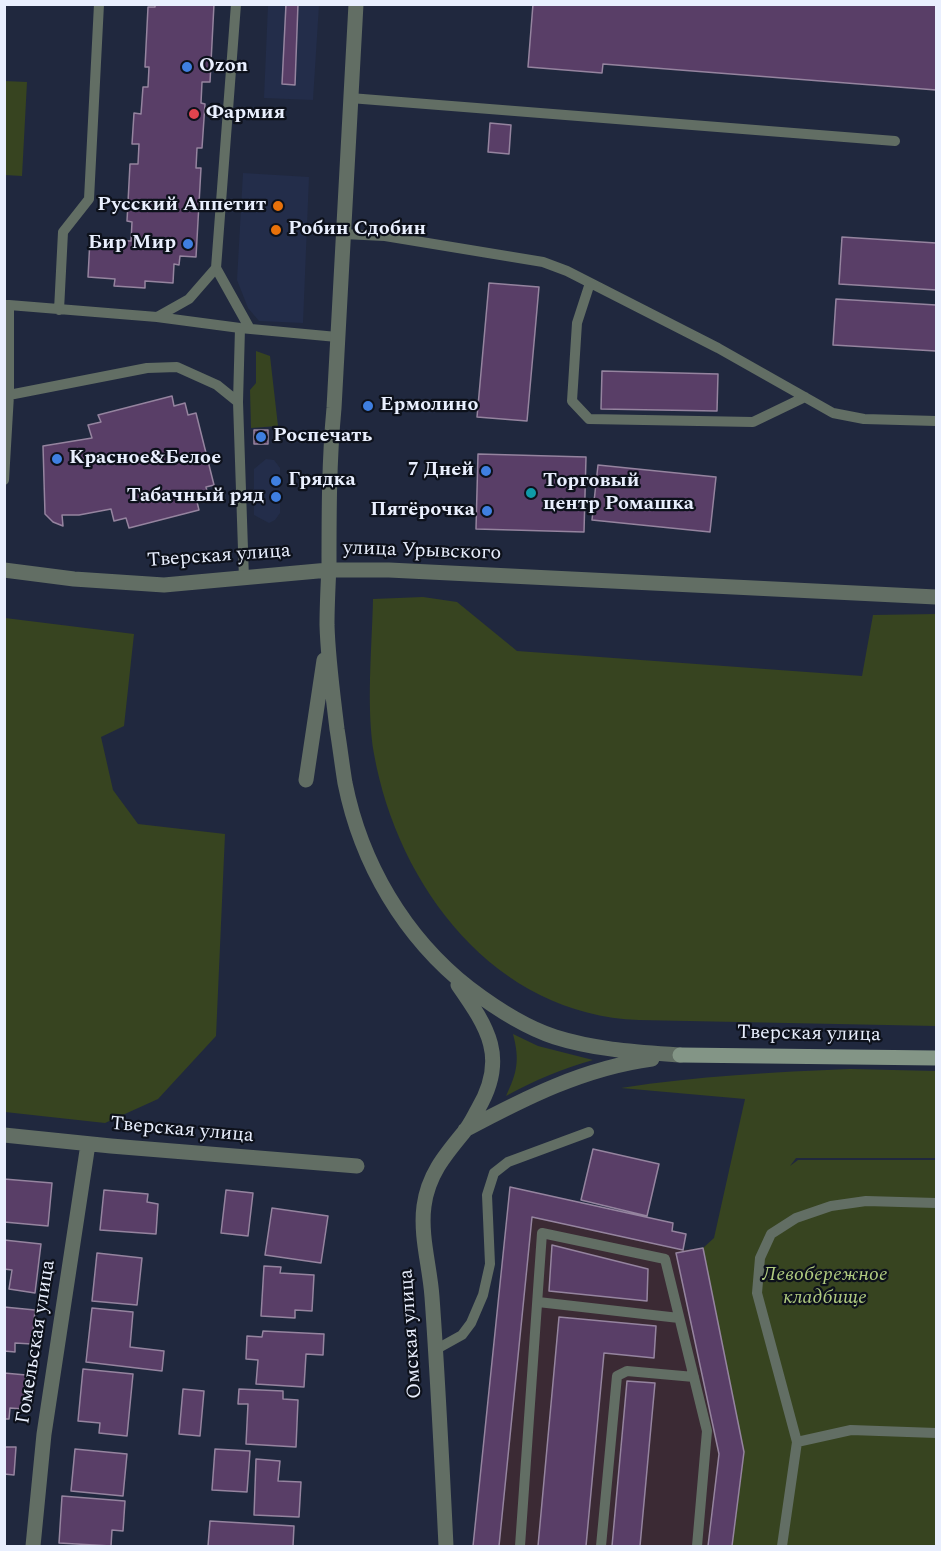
<!DOCTYPE html>
<html>
<head>
<meta charset="utf-8">
<style>
  body { margin:0 }
  #map { position:relative; width:941px; height:1551px; overflow:hidden; background:#20283e; font-family:Spectral,serif }
  canvas { display:block }
  .frame { position:absolute; inset:0; border:6px solid #e9effe; pointer-events:none }
</style>
</head>
<body>
<div id="map">
<canvas width="941" height="1551"></canvas>
<div class="frame"></div>
</div>
<script>
const g = document.querySelector('canvas').getContext('2d');
g.lineJoin = 'round';
function fill(path, color) { g.fillStyle = color; g.fill(path, 'evenodd'); }
function trace(path, color, width, dash) { g.strokeStyle = color; g.lineWidth = width; g.lineCap = dash ? 'butt' : 'round'; g.setLineDash(dash || []); g.stroke(path); }
function label(font, color, halo, rows, align = 'center') {
  g.font = font + ' Spectral,serif'; g.lineWidth = 4.5; g.setLineDash([]); g.textBaseline = 'middle'; g.strokeStyle = halo; g.fillStyle = color; for (const [text, x, y, turn = 0] of rows) {
    g.save(); g.translate(x, y); g.rotate((+turn || 0) * Math.PI / 180); g.textAlign = isNaN(turn) ? turn : align; if (halo) g.strokeText(text, 0, 0); g.fillText(text, 0, 0); g.restore();
  }
}
const built = new Path2D(`
  M268 5H319L313 100 264 98Z
  M243 173 309 177 303 323 259 321 248 308 237 280Z
  M266 459 274 460 280 468V513L275 520 269 523 254 515V469Z`);
const industrial = new Path2D(`
  M510 1187 673 1223 672 1231 686 1234 683 1250 703 1248 744 1452 732 1546H473Z`);
const green = new Path2D(`
  M4 81 27 82 22 176 5 175Z
  M256 351 270 356 278 426 251 428 250 390 256 383Z
  M423 597 457 602 517 651 862 676 873 615 936 614V1026L639 1020C495 1015 398 887 374 754 366 708 372 647 373 599Z
  M5 618 134 634 124 726 101 737 113 790 138 824 225 834 216 1036 158 1099 105 1123 5 1112Z
  M513 1034 538 1046 593 1060C561 1069 535 1080 506 1096 517 1073 520 1060 513 1034Z
  M850 1069 936 1071V1158H796L790 1166 798 1160H936V1546H732L744 1452 703 1248 714 1238 745 1099 621 1088C697 1076 774 1072 850 1069Z`);
const building = new Path2D(`
  M155 4H214L210 82H202L201 103 205 104 202 148H197L196 168H201L196 257 180 256 179 265 174 264 173 283 145 281V288L114 286 115 279 88 277 90 239 131 241 132 222 127 221 130 164H138L139 144H132L134 113 141 114 143 87H148L149 67H145L148 7H155Z
  M286 4H298L295 85 282 84Z
  M533 4H936V90L603 64 602 73 528 67Z
  M490 123 511 125 509 154 488 152Z
  M842 237 936 243V290L839 284Z
  M489 283 539 287 527 421 477 417Z
  M836 299 936 305V351L833 345Z
  M602 371 718 374 717 411 601 409Z
  M172 396 174 406 185 403 188 415 196 413 214 485 206 487 209 499 197 502 199 510 129 528 126 518 114 521 111 509 79 515H62L63 526 53 522 45 514 43 446 92 438 88 425 101 422 98 415Z
  M254 430H268V444H254Z
  M478 454 586 457 584 532 476 529Z
  M598 465 716 477 710 532 592 520Z
  M593 1149 659 1164 647 1216 581 1200Z
  M4 1179 52 1183 48 1226 4 1222Z
  M510 1187 673 1223 672 1231 686 1234 683 1250 532 1217 499 1546H473Z
  M104 1190 148 1194 147 1202 158 1204 156 1234 100 1230Z
  M226 1190 253 1193 248 1236 221 1233Z
  M272 1208 328 1216 321 1263 265 1255Z
  M4 1240 41 1244 35 1293 9 1289 12 1270 4 1269Z
  M552 1245 648 1269 647 1301 549 1291Z
  M703 1248 744 1452 732 1546H708L719 1454 676 1253Z
  M97 1253 142 1258 137 1305 92 1301Z
  M264 1266 281 1267 280 1273 314 1275 312 1311 295 1310V1318L261 1316Z
  M4 1307 35 1310 32 1344 15 1343V1352L4 1351Z
  M92 1308 133 1312 130 1347 164 1351 162 1371 86 1362Z
  M559 1317 656 1326 654 1358 604 1353 586 1546H538Z
  M263 1331 324 1334 323 1355 306 1354 304 1387 256 1384 258 1360 246 1359 247 1336 262 1337Z
  M83 1369 133 1374 127 1436 99 1433 100 1423 78 1421Z
  M4 1373 26 1375 23 1409 10 1408 9 1419H4Z
  M627 1381 655 1383 640 1546H612Z
  M183 1389 204 1391 200 1436 179 1434Z
  M239 1389 283 1391V1399L298 1400 296 1447 246 1444 248 1404H238Z
  M4 1447H16L14 1475 4 1474Z
  M75 1449 127 1454 123 1496 71 1491Z
  M215 1449 250 1451 247 1492 212 1490Z
  M256 1459 280 1461 278 1481 301 1482 299 1517 254 1515Z
  M62 1496 125 1501 123 1531 112 1530 111 1546 59 1543Z
  M210 1521 294 1526 293 1546H208Z`);
const lane = new Path2D(`
  M236 4 216 268 250 329
  M350 98 895 141
  M343 234 385 236 543 262 567 271 718 348 833 413 864 419 936 421
  M590 283 577 323 572 401 589 419 753 422 805 397
  M9 305 157 317 240 328 337 337
  M59 310 63 232 89 199 99 4
  M157 317 189 299 216 268
  M240 328 238 402 244 579
  M9 395 147 368 177 367 217 385 238 402
  M4 480 9 395V305H5
  M538 1302 679 1318
  M435 1350 462 1335 471 1323 483 1295 490 1264 487 1195 494 1173 508 1162 589 1132
  M797 1442 851 1430 936 1433
  M520 1546 542 1233 665 1259 707 1431 697 1546
  M601 1546 617 1376 627 1371 694 1377
  M782 1546 797 1442 757 1293 760 1258 771 1234 796 1218 831 1206 866 1201 936 1203`);
const street = new Path2D(`
  M356 4 334 408C329 461 329 513 329 566 328 586 327 606 327 625 328 660 333 695 337 729 340 747 342 765 345 783 361 863 404 937 469 988 494 1007 524 1027 555 1037 596 1050 638 1052 680 1055
  M4 570 74 579 164 585 329 570H389L936 597
  M306 780 324 660
  M465 1130C525 1098 584 1068 652 1059
  M4 1135 111 1146 357 1166
  M33 1546 44 1434 88 1144
  M446 1546C442 1463 438 1380 432 1297 430 1267 420 1236 424 1206 428 1175 445 1155 464 1132 470 1125 474 1116 478 1109 508 1058 488 1028 458 985`);
const secondary = new Path2D(`
  M680 1055 936 1058`);
const markers = [
  [187,67,6,"#3f7fe0"],
  [194,114,6,"#e0444e"],
  [278,206,6,"#e8710a"],
  [276,230,6,"#e8710a"],
  [188,244,6,"#3f7fe0"],
  [368,406,6,"#3f7fe0"],
  [261,437,6,"#3f7fe0"],
  [57,459,6,"#3f7fe0"],
  [486,471,6,"#3f7fe0"],
  [276,481,6,"#3f7fe0"],
  [531,493,6,"#0f9aa8"],
  [276,497,6,"#3f7fe0"],
  [487,511,6,"#3f7fe0"]
];
const poiNames = [
  ["Ozon",199,67],
  ["Фармия",206,114],
  ["Русский Аппетит",266,206,"right"],
  ["Робин Сдобин",288,230],
  ["Бир Мир",176,244,"right"],
  ["Ермолино",380,406],
  ["Роспечать",273,437],
  ["Красное&Белое",69,459],
  ["7 Дней",474,471,"right"],
  ["Грядка",288,481],
  ["Торговый",543,482],
  ["центр Ромашка",543,505],
  ["Табачный ряд",264,497,"right"],
  ["Пятёрочка",475,511,"right"]
];
const streetNames = [
  ["улица Урывского",422,552,2],
  ["Тверская улица",219,557,-4],
  ["Тверская улица",809,1035,1],
  ["Тверская улица",182,1131,5],
  ["Омская улица",412,1334,-94],
  ["Гомельская улица",37,1342,-81]
];
const parkNames = [
  ["Левобережное",825,1276],
  ["кладбище",825,1299]
];
fill(built, '#232d4a');
fill(industrial, '#3b2a34');
fill(green, '#374420');
fill(building, '#593e67');
trace(building, '#95849f', 1.5);
trace(lane, '#626e64', 10);
trace(street, '#626e64', 15);
trace(secondary, '#839586', 15);
for (const [x, y, r, color] of markers) { const dot = new Path2D(); dot.arc(x, y, r, 0, 2 * Math.PI); g.fillStyle = color; g.fill(dot); trace(dot, '#0d111b', 2); }
label('bold 20px', '#e9effe', '#0d111b', poiNames, 'left');
label('20px', '#e9effe', '#0d111b', streetNames);
label('italic 20px', '#b0cb80', '#0d111b', parkNames);
</script>
</body>
</html>
